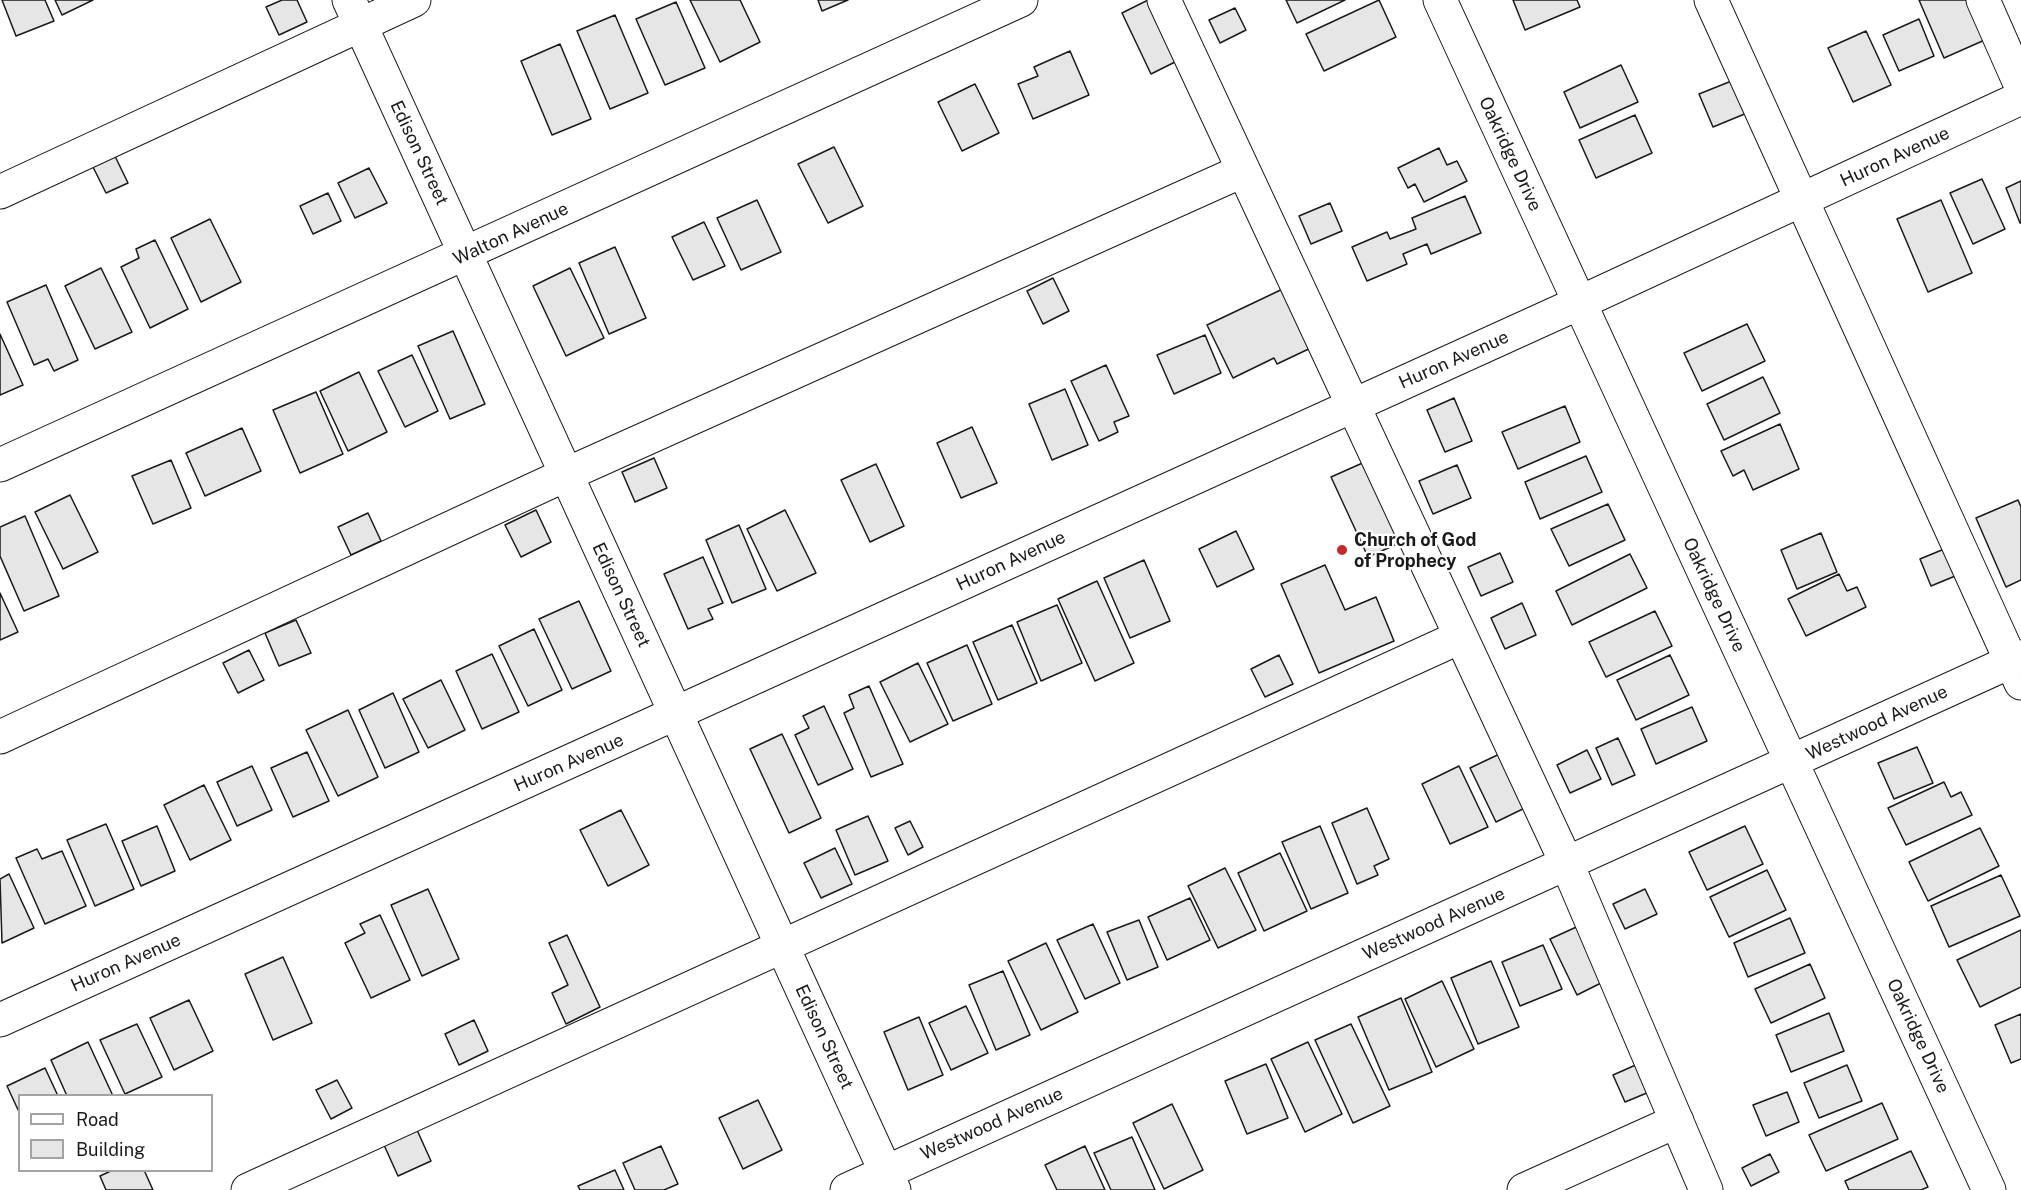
<!DOCTYPE html>
<html>
<head>
<meta charset="utf-8">
<style>
  body { margin:0 }
  #map { position:relative; width:2021px; height:1190px; overflow:hidden; background:#fff; font-family:"Public Sans",sans-serif }
  canvas { display:block }
  .legend { position:absolute; left:18px; top:1094px; width:195px; height:78px; box-sizing:border-box; background:#fff; border:2px solid #a3a3a3; margin:0; padding:8px 10px; list-style:none; font-size:18px; color:#1a1a1a }
  .legend li { display:flex; align-items:center; gap:12px; height:30px }
  .legend b { width:30px; border:2px solid #a3a3a3 }
</style>
</head>
<body>
<div id="map">
<canvas width="2021" height="1190"></canvas>
<ul class="legend">
<li><b style="height:8px;background:#fff"></b>Road</li>
<li><b style="height:16px;background:#e6e6e6"></b>Building</li>
</ul>
</div>
<script>
const g = document.querySelector('canvas').getContext('2d');
g.lineJoin = 'round';
function fill(path, color) { g.fillStyle = color; g.fill(path, 'evenodd'); }
function trace(path, color, width, dash) { g.strokeStyle = color; g.lineWidth = width; g.lineCap = dash ? 'butt' : 'round'; g.setLineDash(dash || []); g.stroke(path); }
function label(font, color, halo, rows, align = 'center') {
  g.font = font + ' "Public Sans",sans-serif'; g.lineWidth = 4.5; g.setLineDash([]); g.textBaseline = 'middle'; g.strokeStyle = halo; g.fillStyle = color; for (const [text, x, y, turn = 0] of rows) {
    g.save(); g.translate(x, y); g.rotate((+turn || 0) * Math.PI / 180); g.textAlign = isNaN(turn) ? turn : align; if (halo) g.strokeText(text, 0, 0); g.fillText(text, 0, 0); g.restore();
  }
}
const building = new Path2D(`
  M2 0H45L54 21 16 36Z
  M55 0H93L62 15Z
  M282 0H297L307 22 279 35 266 7Z
  M690 0H740L760 42 720 62Z
  M818 0H848L822 11Z
  M1148 0 1187 56 1151 74 1122 13Z
  M1286 0H1345L1297 23Z
  M1379 0 1396 37 1324 71 1306 34Z
  M1513 0H1577L1580 7 1525 30Z
  M1919 0H1971L1987 39 1944 58Z
  M676 2 705 68 665 85 636 19Z
  M1235 8 1246 30 1220 43 1209 20Z
  M615 15 648 93 610 109 577 31Z
  M1919 19 1934 56 1899 71 1883 35Z
  M1866 31 1891 85 1853 102 1828 48Z
  M560 44 591 119 552 135 521 61Z
  M1070 51 1089 95 1033 119 1018 84 1038 76 1034 67Z
  M1621 65 1638 102 1580 128 1564 92Z
  M1734 80 1747 113 1713 127 1699 94Z
  M975 84 999 133 962 151 938 102Z
  M1635 115 1652 153 1596 178 1579 140Z
  M834 147 863 206 828 223 798 164Z
  M1439 148 1447 165 1457 161 1467 181 1424 202 1415 184 1408 188 1398 168Z
  M113 152 128 183 106 193 91 163Z
  M369 168 387 203 355 218 338 183Z
  M1982 179 2005 229 1973 244 1950 193Z
  M2021 181V223H2020L2006 188Z
  M328 193 341 221 313 234 300 206Z
  M1465 196 1481 233 1431 254 1427 244 1403 254 1407 264 1367 281 1352 247 1387 232 1390 239 1416 229 1412 218Z
  M757 200 781 252 741 270 717 218Z
  M1941 200 1972 273 1928 292 1897 219Z
  M1330 203 1342 231 1311 244 1299 216Z
  M210 219 241 282 201 302 171 238Z
  M704 222 725 266 693 280 672 237Z
  M155 240 188 309 150 328 121 267 139 258 136 249Z
  M615 247 646 318 609 334 579 263Z
  M101 268 132 332 95 349 65 286Z
  M570 268 604 338 566 356 533 286Z
  M1053 278 1069 311 1043 324 1027 291Z
  M46 285 78 360 54 371 48 359 34 365 7 302Z
  M1289 286 1317 345 1277 364 1274 358 1233 378 1207 325Z
  M1747 324 1765 361 1702 391 1684 353Z
  M453 331 485 404 450 419 418 346Z
  M0 334 23 385 0 395Z
  M1205 335 1221 373 1174 394 1157 355Z
  M412 355 438 411 405 427 378 371Z
  M1106 365 1129 416 1114 422 1118 432 1099 441 1071 381Z
  M359 372 387 432 348 451 320 391Z
  M1763 377 1780 413 1724 440 1707 404Z
  M1065 389 1088 445 1052 460 1029 404Z
  M316 392 343 454 300 473 273 410Z
  M1454 398 1472 441 1445 452 1427 410Z
  M1565 406 1580 442 1518 469 1502 432Z
  M1780 424 1799 469 1753 490 1744 470 1733 476 1721 451Z
  M972 427 997 483 961 498 937 443Z
  M242 428 261 471 205 496 186 453Z
  M1586 456 1602 492 1540 519 1525 482Z
  M1376 457 1413 537 1368 557 1331 477Z
  M654 458 667 488 635 502 622 472Z
  M171 460 191 508 153 524 132 476Z
  M876 464 904 526 870 542 841 480Z
  M1457 465 1471 498 1433 514 1419 481Z
  M70 495 98 552 63 569 35 512Z
  M2018 500 2021 507V580L2006 587 1976 518Z
  M1608 504 1625 540 1569 566 1551 529Z
  M536 510 551 542 521 557 505 525Z
  M785 510 816 573 777 591 747 529Z
  M368 513 381 541 351 555 338 527Z
  M25 516 59 596 24 611 0 556V527Z
  M739 525 766 589 732 603 706 540Z
  M1236 531 1254 569 1217 587 1199 549Z
  M1821 533 1837 572 1797 589 1781 550Z
  M1949 547 1960 574 1931 586 1920 559Z
  M1500 553 1513 582 1481 596 1468 567Z
  M1630 554 1647 588 1572 625 1556 591Z
  M703 557 723 603 708 609 713 619 688 629 664 574Z
  M1144 560 1170 621 1130 638 1104 578Z
  M1325 565 1345 610 1376 597 1394 641 1319 673 1281 584Z
  M1839 574 1847 591 1857 587 1866 607 1806 636 1788 599Z
  M1097 581 1134 663 1095 681 1058 599Z
  M0 593 18 632 0 640Z
  M579 601 611 671 572 689 539 619Z
  M1522 603 1536 635 1505 649 1491 618Z
  M1057 605 1082 663 1041 681 1017 622Z
  M1655 611 1672 646 1606 677 1589 642Z
  M296 620 311 653 279 666 265 633Z
  M1012 625 1037 683 998 700 973 642Z
  M534 629 562 690 528 706 499 646Z
  M967 645 992 704 953 721 927 663Z
  M249 650 264 680 238 693 223 663Z
  M492 654 519 712 482 729 456 671Z
  M1279 655 1293 684 1265 697 1251 669Z
  M1670 655 1689 695 1636 720 1617 680Z
  M918 663 948 724 910 742 880 682Z
  M441 680 465 730 428 748 403 699Z
  M869 686 903 764 871 777 844 713 854 708 849 695Z
  M393 693 419 752 385 768 359 710Z
  M824 706 853 769 818 785 795 735 809 728 803 716Z
  M1692 707 1707 741 1656 764 1641 729Z
  M348 710 378 777 338 796 306 730Z
  M782 734 821 818 789 833 750 749Z
  M1618 738 1635 775 1612 785 1596 748Z
  M1917 747 1933 783 1894 799 1878 763Z
  M1508 750 1533 804 1496 822 1470 768Z
  M1587 750 1601 779 1570 793 1557 765Z
  M307 752 329 801 293 817 271 768Z
  M252 766 272 810 237 826 217 782Z
  M1459 766 1488 827 1450 844 1422 784Z
  M1944 782 1951 797 1961 792 1972 815 1906 845 1888 808Z
  M204 785 231 840 190 860 164 805Z
  M1367 808 1389 859 1374 866 1378 875 1357 884 1332 823Z
  M621 810 649 865 608 886 580 830Z
  M868 816 888 861 855 875 836 830Z
  M910 821 923 847 908 855 895 828Z
  M106 824 134 889 95 906 67 840Z
  M157 826 175 871 141 886 122 841Z
  M1320 826 1348 893 1311 909 1282 842Z
  M1745 826 1763 864 1707 890 1689 852Z
  M1980 828 1999 866 1928 901 1909 862Z
  M835 848 852 884 821 898 804 863Z
  M37 849 42 859 62 851 86 906 45 924 16 858Z
  M1280 853 1307 911 1264 931 1238 873Z
  M1225 868 1256 930 1218 948 1188 886Z
  M1767 870 1786 910 1729 937 1710 897Z
  M9 874 34 928 2 943 0 879Z
  M2001 875 2020 916 1949 947 1931 906Z
  M428 889 459 959 422 976 391 905Z
  M1645 889 1657 914 1625 929 1613 904Z
  M1190 898 1210 940 1167 960 1148 917Z
  M380 915 410 980 371 998 345 943 365 933 360 924Z
  M1790 918 1805 953 1748 977 1734 943Z
  M1139 920 1158 967 1127 980 1107 932Z
  M1093 924 1120 983 1085 999 1057 940Z
  M1583 924 1609 979 1577 995 1550 939Z
  M2021 930V987L1980 1007 1957 960Z
  M567 935 600 1007 566 1024 552 993 568 985 549 943Z
  M1046 943 1078 1012 1041 1030 1008 961Z
  M1543 945 1562 989 1520 1006 1502 962Z
  M283 957 312 1023 273 1040 245 974Z
  M1491 961 1519 1027 1478 1044 1451 978Z
  M1810 964 1825 998 1771 1023 1755 989Z
  M1003 971 1030 1035 996 1050 969 985Z
  M1442 981 1474 1049 1436 1067 1405 999Z
  M1401 998 1432 1072 1389 1090 1358 1017Z
  M189 1000 213 1051 174 1070 150 1018Z
  M966 1006 988 1053 951 1070 929 1023Z
  M1829 1013 1844 1051 1791 1072 1776 1035Z
  M2021 1014V1059L2011 1063 1995 1025Z
  M919 1017 943 1075 908 1090 884 1032Z
  M474 1020 488 1051 459 1065 445 1034Z
  M137 1024 162 1077 125 1094 100 1040Z
  M1351 1024 1390 1106 1353 1123 1315 1040Z
  M88 1042 113 1096H67L51 1060Z
  M1308 1042 1342 1114 1305 1132 1271 1059Z
  M1647 1060 1659 1088 1625 1102 1613 1075Z
  M1266 1064 1288 1118 1247 1134 1225 1081Z
  M1847 1065 1862 1101 1819 1118 1804 1083Z
  M45 1068 58 1096H20V1114L7 1086Z
  M337 1080 352 1108 331 1119 316 1090Z
  M1787 1092 1799 1122 1766 1136 1753 1105Z
  M758 1100 782 1150 743 1169 719 1118Z
  M1882 1103 1898 1139 1826 1171 1809 1135Z
  M1172 1104 1203 1170 1164 1189 1133 1123Z
  M417 1130 431 1161 398 1176 384 1145Z
  M1132 1137 1155 1190H1111L1094 1153Z
  M661 1146 678 1184 664 1190H635L623 1163Z
  M1085 1146 1105 1190H1057L1045 1165Z
  M1911 1151 1928 1187 1921 1190H1849L1845 1181Z
  M1770 1154 1779 1172 1751 1186 1742 1168Z
  M113 1170H144L153 1190H106L100 1176Z
  M615 1170 624 1190H580L578 1186Z`);
const minor = new Path2D(`
  M349 0 894 1190
  M1164 0 1567 864 1706 1190
  M1440 0 1989 1190
  M1711 0 2021 683
  M1983 0 2021 86
  M0 192 414 0
  M0 465 1021 0
  M0 737 565 475 1242 171
  M0 1020 1579 303 2021 98
  M248 1190 1460 637
  M847 1190 2021 657
  M1524 1190 1677 1121`);
const markers = [
  [1342,550,6,"#c62828"]
];
const streetNames = [
  ["Edison Street",419,153,65],
  ["Oakridge Drive",1510,154,65],
  ["Huron Avenue",1895,157,-25],
  ["Walton Avenue",511,234,-25],
  ["Huron Avenue",1454,360,-24],
  ["Huron Avenue",1011,561,-25],
  ["Edison Street",621,595,65],
  ["Oakridge Drive",1714,595,65],
  ["Westwood Avenue",1877,723,-25],
  ["Huron Avenue",569,763,-24],
  ["Westwood Avenue",1434,924,-24],
  ["Huron Avenue",126,963,-24],
  ["Oakridge Drive",1918,1036,65],
  ["Edison Street",824,1037,65],
  ["Westwood Avenue",992,1124,-24]
];
const poiNames = [
  ["Church of God",1354,540],
  ["of Prophecy",1354,561]
];
fill(building, '#e6e6e6');
trace(building, '#1a1a1a', 1.5);
trace(minor, '#1a1a1a', 35);
trace(minor, '#fff', 33);
for (const [x, y, r, color] of markers) { const dot = new Path2D(); dot.arc(x, y, r, 0, 2 * Math.PI); g.fillStyle = color; g.fill(dot); trace(dot, '#fff', 2); }
label('18px', '#1a1a1a', '#fff', streetNames);
label('bold 18px', '#1a1a1a', '#fff', poiNames, 'left');
</script>
</body>
</html>
